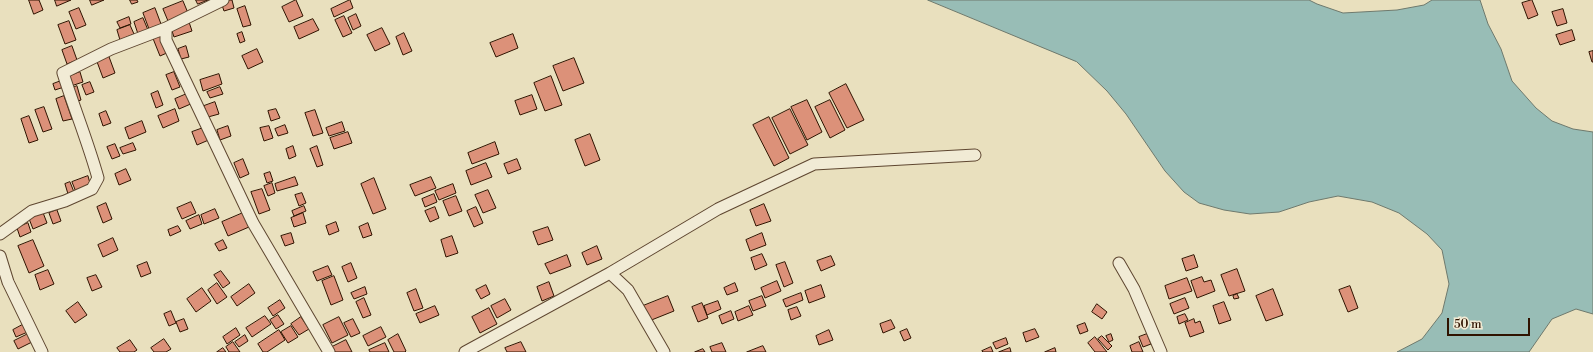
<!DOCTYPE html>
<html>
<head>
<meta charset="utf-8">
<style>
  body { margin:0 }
  #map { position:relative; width:1593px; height:352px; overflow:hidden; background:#e9e0be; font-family:"Libre Bodoni",serif }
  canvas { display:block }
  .scale { position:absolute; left:1447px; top:318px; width:83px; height:18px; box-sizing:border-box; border:2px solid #2f1300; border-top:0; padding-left:5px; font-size:12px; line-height:14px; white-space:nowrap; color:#2f1300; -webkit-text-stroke:3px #f1ebd5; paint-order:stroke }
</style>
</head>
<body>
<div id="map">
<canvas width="1593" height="352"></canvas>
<div class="scale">50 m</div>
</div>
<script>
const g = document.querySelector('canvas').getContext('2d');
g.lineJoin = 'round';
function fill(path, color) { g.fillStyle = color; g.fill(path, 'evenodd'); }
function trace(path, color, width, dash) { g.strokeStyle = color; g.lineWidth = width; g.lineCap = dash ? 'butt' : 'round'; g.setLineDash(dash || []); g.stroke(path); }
const water = new Path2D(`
  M928 0H1309L1317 4 1343 13 1397 10 1424 5 1432 0H1480L1488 24 1501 49 1512 81 1536 108 1552 121 1573 129 1593 132V314L1576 309 1552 319 1529 352H1397L1422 339 1442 313 1449 284 1442 250 1427 234 1399 213 1372 202 1338 196 1309 202 1279 212 1250 214 1224 210 1199 203 1184 192 1165 171 1126 114 1107 91 1077 62Z`);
const building = new Path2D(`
  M29 0H39L43 10 34 14Z
  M55 0H71L57 6Z
  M90 0H104L92 5Z
  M130 0H137L138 2 132 4Z
  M196 0H208L198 4Z
  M229 0H232L234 8 224 11 221 2Z
  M296 0 303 16 289 22 282 7Z
  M350 0 353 8 334 17 331 9Z
  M1532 0 1538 15 1528 19 1522 3Z
  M183 1 188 13 168 21 163 9Z
  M245 6 251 25 243 27 237 9Z
  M79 8 86 25 76 29 69 12Z
  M155 8 161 24 149 29 143 13Z
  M1563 9 1567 23 1557 26 1552 12Z
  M356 14 361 26 353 30 348 18Z
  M344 16 352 33 343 37 335 20Z
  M129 17 131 24 120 28 117 22Z
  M143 18 148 30 138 34 134 22Z
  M313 19 319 30 299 39 294 27Z
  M69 21 76 40 65 44 58 25Z
  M189 22 192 31 174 37 171 28Z
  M130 25 134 34 120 40 117 30Z
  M382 28 390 44 375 51 367 35Z
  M1572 30 1575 40 1560 45 1556 35Z
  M161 32 169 52 160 56 152 36Z
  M242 32 245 41 240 43 237 34Z
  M404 33 412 51 403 55 396 37Z
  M513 34 518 48 496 57 490 43Z
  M72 46 77 60 67 64 62 50Z
  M186 46 189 57 181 59 178 49Z
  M257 49 263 62 248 69 242 56Z
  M1593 51V62H1592L1589 52Z
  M108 54 115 73 103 78 96 59Z
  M574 58 584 83 563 91 553 66Z
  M80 72 83 82 68 87 65 78Z
  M174 72 180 87 172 90 166 75Z
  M219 74 222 84 203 91 200 80Z
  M551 76 562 105 545 111 534 83Z
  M61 81 64 87 55 90 53 84Z
  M90 82 94 92 86 95 82 85Z
  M846 84 864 120 847 128 829 93Z
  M77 86 81 100 75 102 70 89Z
  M220 87 223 94 210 98 207 92Z
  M158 91 163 105 156 108 151 94Z
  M189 93 193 103 179 109 175 99Z
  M532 95 537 109 520 115 515 101Z
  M64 96 72 119 63 121 56 99Z
  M807 100 822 132 807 140 791 107Z
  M830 100 845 130 830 138 815 107Z
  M215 102 219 114 208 117 204 106Z
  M44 107 52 129 43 132 35 110Z
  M175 109 179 121 163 128 158 116Z
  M276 109 280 118 271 121 268 111Z
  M790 109 808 145 790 154 772 118Z
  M315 110 323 133 313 136 305 113Z
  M106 111 111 123 103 126 99 114Z
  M29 116 38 140 29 143 21 119Z
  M769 117 789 158 774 166 753 125Z
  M142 121 146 132 129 139 125 128Z
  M342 122 345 131 329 136 326 128Z
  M285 125 288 133 278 136 275 129Z
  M228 126 231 136 220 140 217 130Z
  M269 126 273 138 264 141 260 128Z
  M206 127 211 139 197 145 192 132Z
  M348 132 352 143 334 149 330 138Z
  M590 134 600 160 585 166 575 140Z
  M495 142 499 154 472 164 468 153Z
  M133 143 136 150 123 154 120 148Z
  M115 144 120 156 112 159 107 147Z
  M293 146 296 156 289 159 286 149Z
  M317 146 323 165 317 167 310 149Z
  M243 159 249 174 240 178 234 163Z
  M517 159 521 169 508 174 504 164Z
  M486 163 492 177 471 185 466 171Z
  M126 169 131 180 119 185 115 174Z
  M270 172 273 181 267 183 264 174Z
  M88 176 91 187 76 192 72 182Z
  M295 177 298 185 277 191 275 184Z
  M431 177 436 188 415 196 410 185Z
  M374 178 386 209 373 214 361 184Z
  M70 182 74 192 68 194 65 184Z
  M272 183 275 193 268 196 264 186Z
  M453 184 456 193 439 200 435 191Z
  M262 189 270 210 259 214 251 192Z
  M488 190 496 208 483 213 475 195Z
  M302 193 306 203 299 206 295 195Z
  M434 194 437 202 425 207 422 199Z
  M456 196 462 211 449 216 443 201Z
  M191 202 196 213 182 219 177 208Z
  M106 203 112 219 103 223 97 207Z
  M764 204 771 221 756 226 750 210Z
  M304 206 306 211 294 216 292 211Z
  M435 207 439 218 430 222 425 211Z
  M476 207 483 223 474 227 467 211Z
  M215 209 219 218 204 224 201 215Z
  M42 210 47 223 33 229 28 216Z
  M57 210 61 221 53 224 49 213Z
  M243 213 249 227 228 236 222 222Z
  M303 213 306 223 294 227 291 218Z
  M199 215 202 224 190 229 186 221Z
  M336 222 339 231 329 235 326 226Z
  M28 223 31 232 20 237 17 228Z
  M368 223 372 235 363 238 359 227Z
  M178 226 181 231 170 236 168 230Z
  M548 227 553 240 538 245 533 232Z
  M291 233 294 243 285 246 281 236Z
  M762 233 766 245 750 251 746 240Z
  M452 236 458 253 446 257 441 240Z
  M113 238 118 250 103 257 98 245Z
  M33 240 44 266 29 273 18 246Z
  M223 240 227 248 219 251 215 244Z
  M597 246 602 259 587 265 582 253Z
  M762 254 767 265 755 270 751 258Z
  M567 255 571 266 550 274 545 264Z
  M1194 255 1198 267 1186 271 1182 259Z
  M831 256 835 265 821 271 817 261Z
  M147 262 151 273 141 277 137 266Z
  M785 262 793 283 784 287 776 265Z
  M351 263 357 278 348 282 342 267Z
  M328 266 332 275 317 281 313 272Z
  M1237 269 1245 291 1229 296 1221 275Z
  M48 270 54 284 40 290 35 275Z
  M221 271 230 283 223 288 214 275Z
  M96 275 102 287 92 291 87 278Z
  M334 276 343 300 331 305 322 281Z
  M1202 277 1204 282 1211 280 1215 291 1197 298 1191 281Z
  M1187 278 1192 291 1169 299 1165 286Z
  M777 281 781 291 765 298 761 288Z
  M549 282 554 296 542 301 537 287Z
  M217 283 227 297 217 304 208 290Z
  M735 283 738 291 727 295 724 288Z
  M249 284 255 293 237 306 231 297Z
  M486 285 490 294 481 299 476 290Z
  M821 285 825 297 809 303 805 291Z
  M1350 286 1358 308 1348 312 1339 290Z
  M365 287 367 294 354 299 351 293Z
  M202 288 211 301 196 312 187 299Z
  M416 289 423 308 414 311 407 293Z
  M1273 289 1283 315 1266 321 1256 296Z
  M801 293 803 300 786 307 783 300Z
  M1237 294 1239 298 1234 299 1233 296Z
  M668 296 674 311 649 321 643 306Z
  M762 296 766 306 753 311 749 301Z
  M364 298 371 315 363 318 356 302Z
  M1185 298 1189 308 1174 314 1170 304Z
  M505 299 511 310 497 318 491 306Z
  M280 300 285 308 273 316 268 308Z
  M718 301 721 309 707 315 704 306Z
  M78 302 87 315 75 323 66 311Z
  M1224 302 1231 320 1219 324 1213 306Z
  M702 303 708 318 698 322 692 307Z
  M1097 304 1107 312 1102 319 1092 312Z
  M435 306 439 315 420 323 416 314Z
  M749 306 753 315 738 321 735 312Z
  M797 307 801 316 791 320 788 310Z
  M489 308 497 324 480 333 472 317Z
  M171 311 176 323 169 326 164 314Z
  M731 311 734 319 722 324 719 316Z
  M1185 314 1188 320 1179 324 1177 317Z
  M278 315 284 324 276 329 270 320Z
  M265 316 271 324 252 337 246 328Z
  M301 317 309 329 299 335 291 324Z
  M339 317 348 335 332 343 323 325Z
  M184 319 188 329 180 332 176 322Z
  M353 319 360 333 351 337 344 323Z
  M1194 319 1195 323 1200 321 1204 332 1190 337 1185 323Z
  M891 320 895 328 883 333 880 324Z
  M26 323 30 331 16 337 13 330Z
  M1085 323 1088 331 1080 334 1077 326Z
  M291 326 298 337 288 343 281 332Z
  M381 327 386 337 368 346 363 336Z
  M236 328 240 335 227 344 223 337Z
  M907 329 911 338 904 341 900 332Z
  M1035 329 1039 337 1026 342 1023 333Z
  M279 330 285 340 267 352H263L258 344Z
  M829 330 833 340 819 345 816 336Z
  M30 333 34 341 18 349 14 341Z
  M398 334 406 351 405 352H394L388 340Z
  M1111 334 1113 340 1109 342 1106 336Z
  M1147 334 1151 344 1143 347 1139 337Z
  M245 335 248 341 239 347 235 342Z
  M1102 336 1112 346 1108 350 1098 339Z
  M1095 337 1107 352H1095L1088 343Z
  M1006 338 1008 344 996 349 993 343Z
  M164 339 171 349 166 352H154L151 348Z
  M130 340 137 350 134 352H120L117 348Z
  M346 340 352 352H335L332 347Z
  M233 342 240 352H229L226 347Z
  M521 342 526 352H507L505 348Z
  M1139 342 1143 352H1132L1130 346Z
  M385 343 389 352H370L369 350Z
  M722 343 726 352H712L710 347Z
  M763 346 766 352H747Z
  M991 347 993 352H983L982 351Z
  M223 348 226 352H217Z
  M1010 348 1011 352H999Z
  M1055 348 1056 352H1045Z
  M703 349 705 352H695Z`);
const street = new Path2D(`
  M223 0 166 28V40L253 223 329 352
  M0 234 32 211 65 201 92 189 98 178C88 142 74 108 63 73L111 49 166 28
  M0 256 8 282 42 352
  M1119 263 1134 289 1161 352
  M610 273 718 209 814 164 975 155
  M465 352 610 273 628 290 664 352`);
fill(water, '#98bdb6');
trace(water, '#6e796d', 1);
fill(building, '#dc9179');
trace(building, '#2f1300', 1);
trace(street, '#5e4630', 13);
trace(street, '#f1ebd5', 11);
</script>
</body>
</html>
